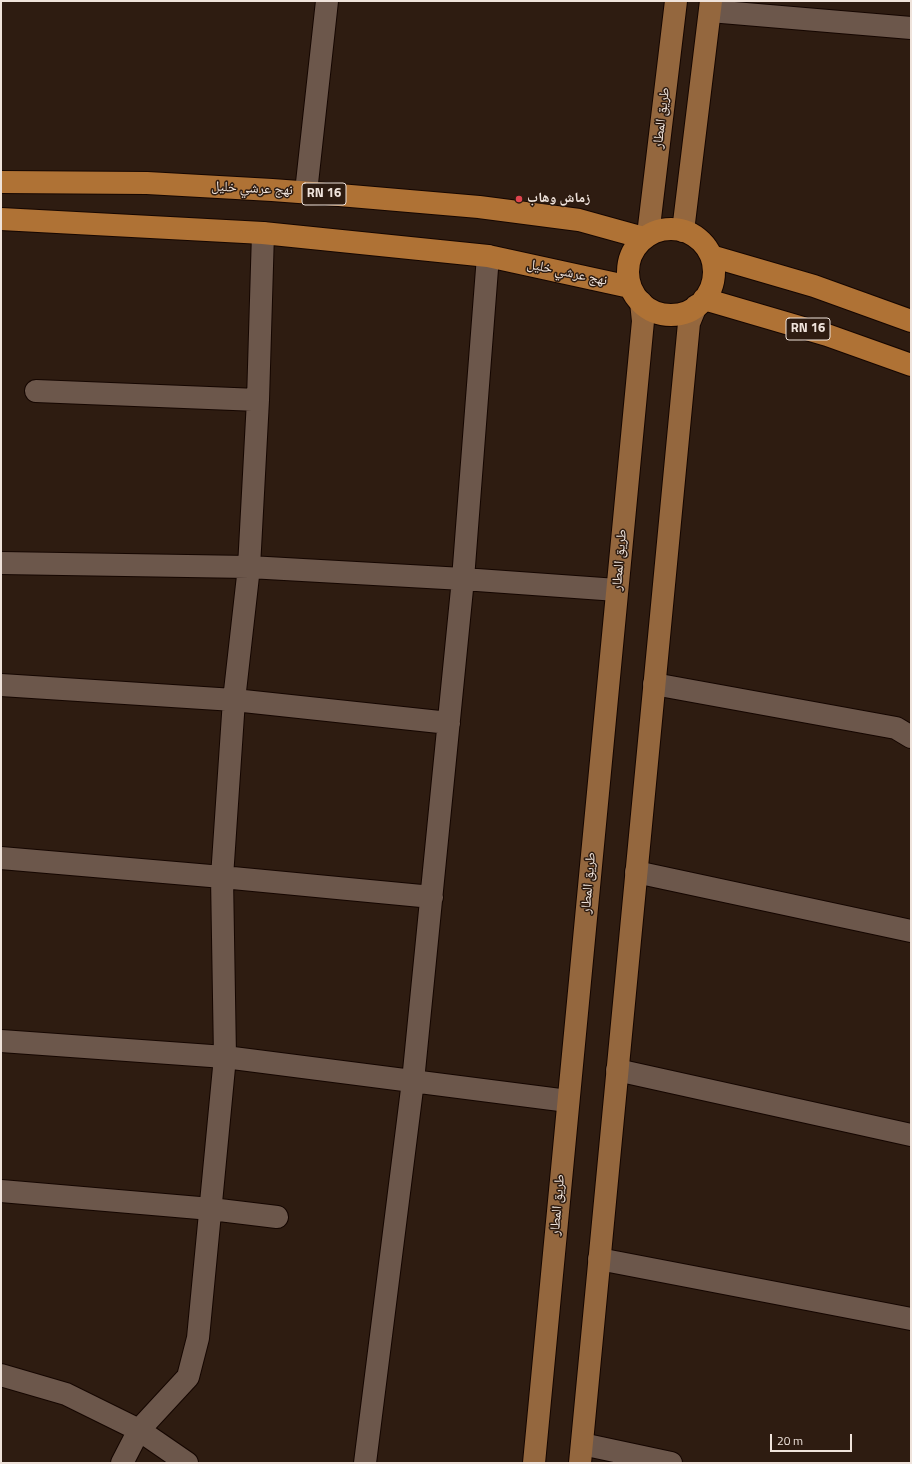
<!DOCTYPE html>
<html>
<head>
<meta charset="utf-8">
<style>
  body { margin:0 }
  #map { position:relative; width:912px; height:1464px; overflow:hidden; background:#2e1c11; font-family:"Titillium Web",sans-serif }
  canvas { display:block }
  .frame { position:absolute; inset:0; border:2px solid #efe3db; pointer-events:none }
  .scale { position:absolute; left:770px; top:1434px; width:82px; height:18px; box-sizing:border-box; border:2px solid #efe3db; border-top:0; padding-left:5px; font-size:12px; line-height:14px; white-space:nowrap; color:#efe3db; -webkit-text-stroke:3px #2e1c11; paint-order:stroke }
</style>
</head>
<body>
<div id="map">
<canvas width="912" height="1464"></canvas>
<div class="frame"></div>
<div class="scale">20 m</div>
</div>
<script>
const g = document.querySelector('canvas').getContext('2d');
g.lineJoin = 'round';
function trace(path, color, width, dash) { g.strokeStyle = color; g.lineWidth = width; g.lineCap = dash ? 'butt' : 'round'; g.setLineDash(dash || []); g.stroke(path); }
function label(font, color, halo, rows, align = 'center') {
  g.font = font + ' "Titillium Web","Noto Naskh Arabic",sans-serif'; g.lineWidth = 3; g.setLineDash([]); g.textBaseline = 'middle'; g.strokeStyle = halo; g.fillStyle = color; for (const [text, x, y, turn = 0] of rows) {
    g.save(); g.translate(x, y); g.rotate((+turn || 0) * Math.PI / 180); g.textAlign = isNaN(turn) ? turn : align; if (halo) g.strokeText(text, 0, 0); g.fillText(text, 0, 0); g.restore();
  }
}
const minor = new Path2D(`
  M710 11 911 28
  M306 192 327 1
  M36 391 258 400
  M1 563 249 567 463 579 617 590
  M654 684 896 728 911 737
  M1 685 234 700 449 723
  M1 858 222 877 432 897
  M636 872 911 931
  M1 1041 225 1057 568 1101
  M617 1070 911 1135
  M1 1191 211 1209 277 1217
  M599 1259 911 1319
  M1 1375 66 1394 139 1430 187 1463
  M582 1444 671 1463
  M122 1463 139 1430 188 1377 198 1338 225 1057 222 877 234 700 249 567 258 400 263 233
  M365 1463 413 1081 463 579 488 256`);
const major = new Path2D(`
  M683 231 711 1
  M648 235 676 1
  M534 1463 643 321 641 302
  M580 1463 689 323 696 306`);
const highway = new Path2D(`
  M1 182 147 183 272 190 339 195 479 207 579 220 644 238
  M1 219 263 233 488 256 630 287
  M628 272a43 43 0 1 1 86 0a43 43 0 1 1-86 0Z
  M711 256 814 286 911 321
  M704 299 827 335 911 365`);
const markers = [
  [519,199,4,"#e0444e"]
];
const shields = [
  [324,194,44],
  [808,329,44]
];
const shieldNames = [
  ["RN 16",324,194],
  ["RN 16",808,329]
];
const streetNames = [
  ["طريق المطار",662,118,-83],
  ["نهج عرشي خليل",252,189,3],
  ["نهج عرشي خليل",567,273,12],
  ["طريق المطار",620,560,-85],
  ["طريق المطار",589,883,-85],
  ["طريق المطار",558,1205,-85]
];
const poiNames = [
  ["زماش وهاب",527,199]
];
trace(minor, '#150601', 24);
trace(major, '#150601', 24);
trace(highway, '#150601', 24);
trace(minor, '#6c574b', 22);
trace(major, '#94673e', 22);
trace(highway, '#af7235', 22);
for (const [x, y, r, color] of markers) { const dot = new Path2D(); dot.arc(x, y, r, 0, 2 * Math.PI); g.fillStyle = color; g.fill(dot); trace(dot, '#2e1c11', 1.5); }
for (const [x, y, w] of shields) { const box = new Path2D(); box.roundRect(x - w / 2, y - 11, w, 22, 3); g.fillStyle = '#2e1c11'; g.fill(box); trace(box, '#efe3db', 1); }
label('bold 13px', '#efe3db', null, shieldNames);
label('14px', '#efe3db', '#2e1c11', streetNames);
label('bold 14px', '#efe3db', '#2e1c11', poiNames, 'left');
</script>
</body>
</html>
